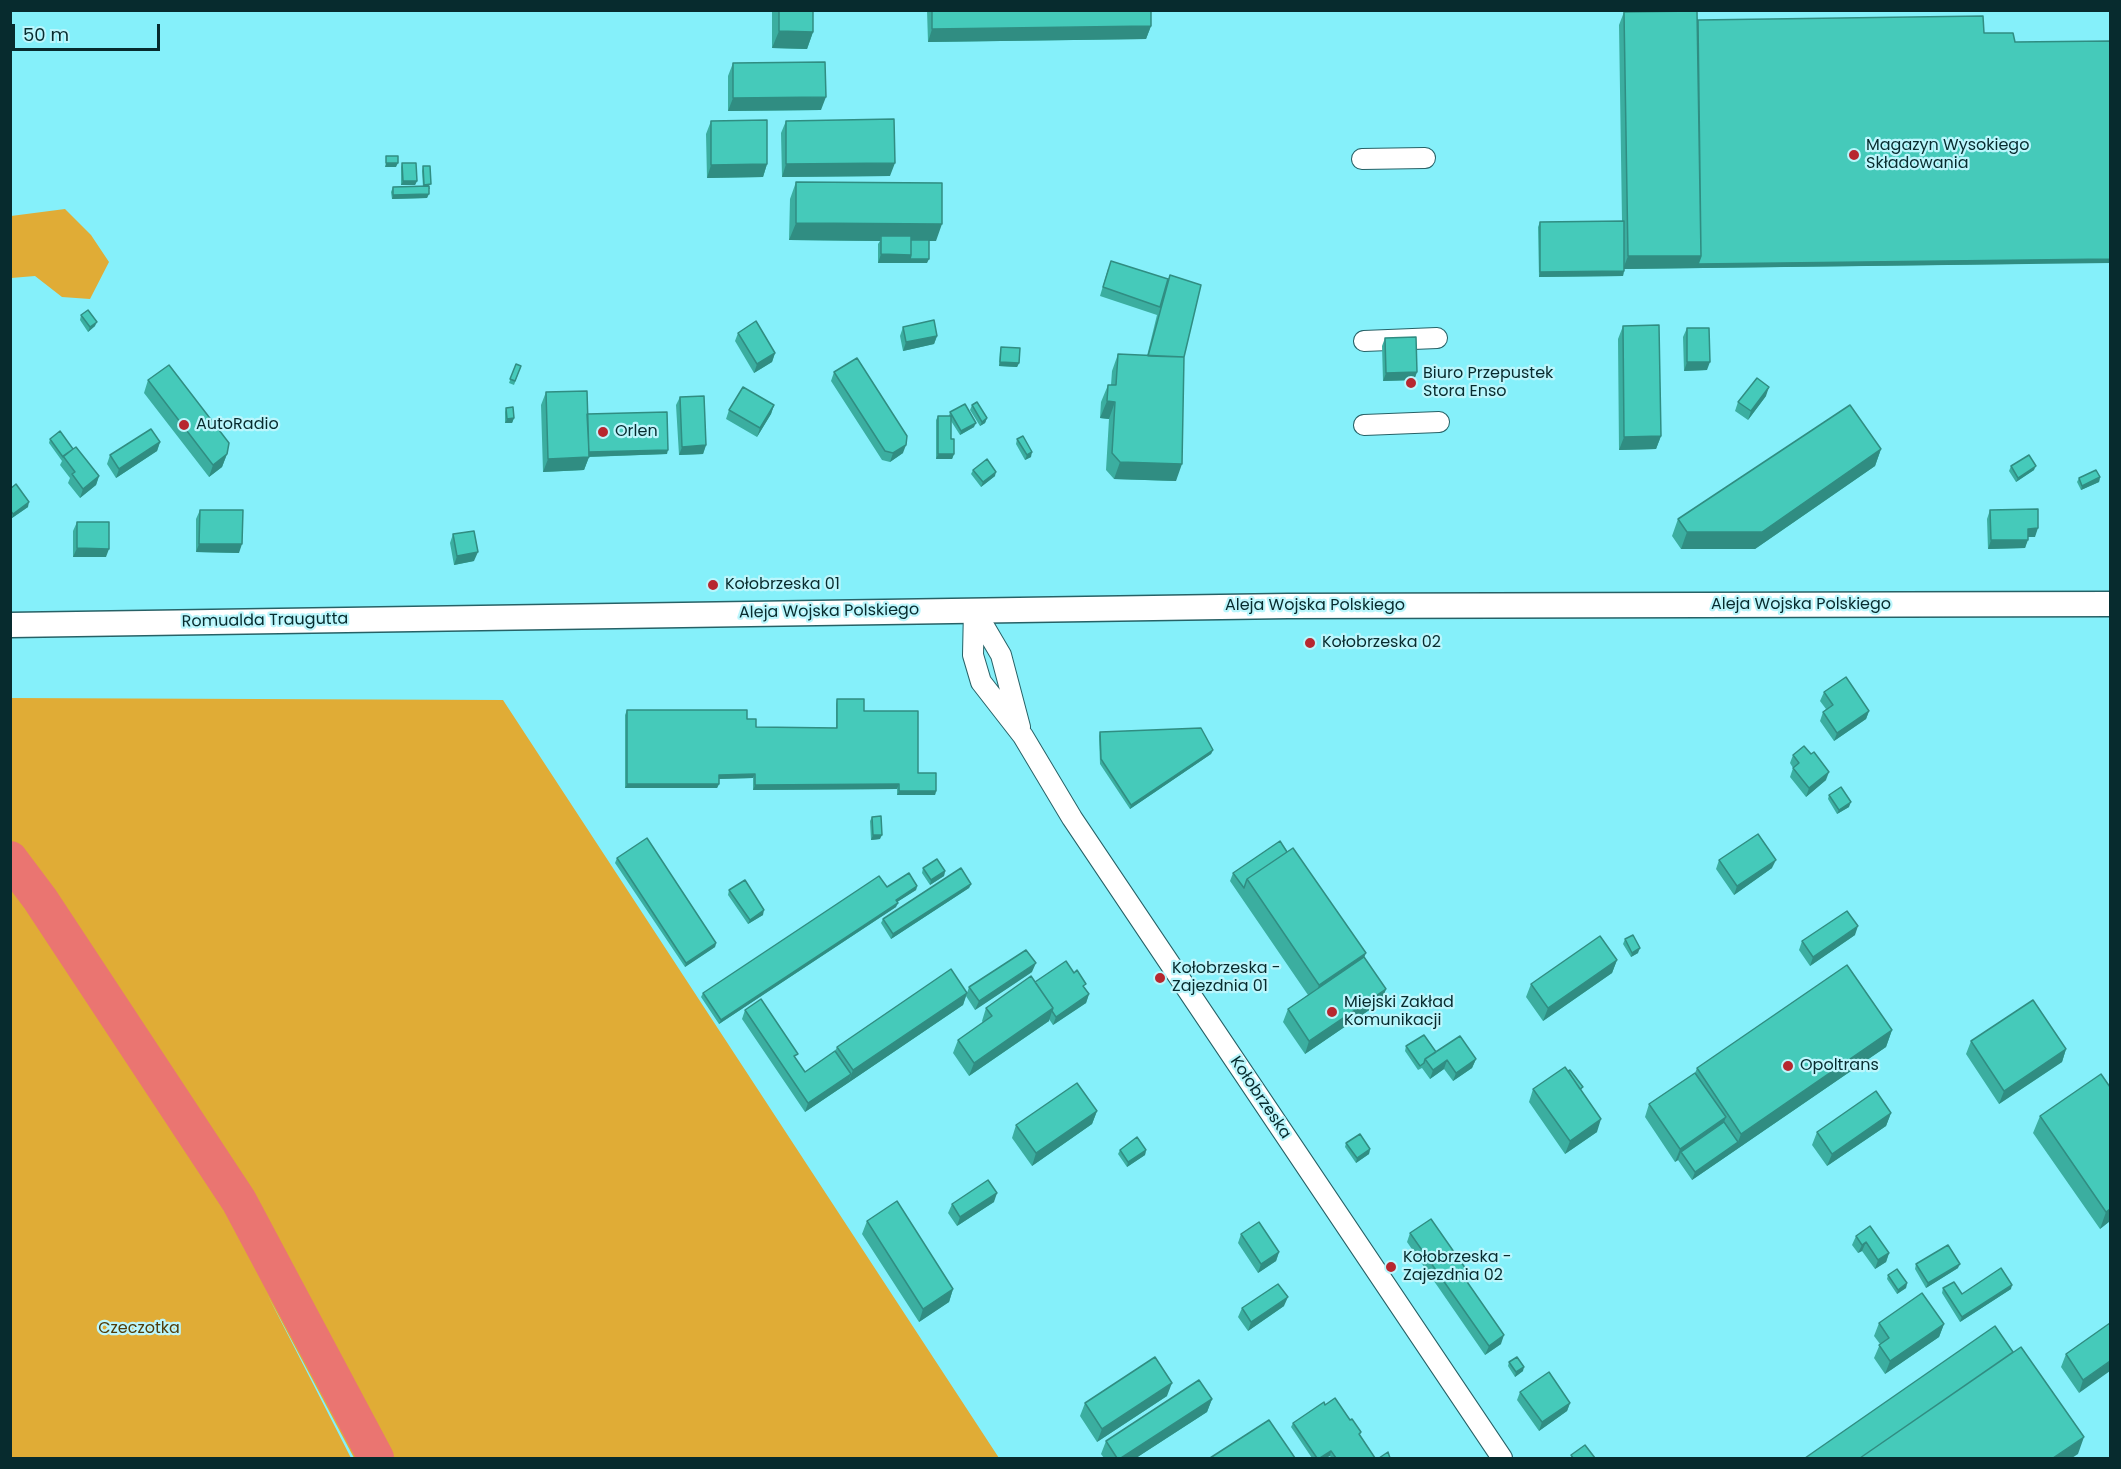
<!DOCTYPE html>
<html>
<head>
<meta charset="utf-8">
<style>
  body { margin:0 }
  #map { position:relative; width:2121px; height:1469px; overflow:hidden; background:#85f0fa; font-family:Poppins,sans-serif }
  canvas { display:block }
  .frame { position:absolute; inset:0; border:12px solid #072b2e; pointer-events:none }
  .scale { position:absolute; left:12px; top:24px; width:148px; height:27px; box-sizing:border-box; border:3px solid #072b2e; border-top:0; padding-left:8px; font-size:18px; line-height:21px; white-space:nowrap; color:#072b2e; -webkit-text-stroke:4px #bbf6fc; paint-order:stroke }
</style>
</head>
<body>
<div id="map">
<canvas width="2121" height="1469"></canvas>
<div class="frame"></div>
<div class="scale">50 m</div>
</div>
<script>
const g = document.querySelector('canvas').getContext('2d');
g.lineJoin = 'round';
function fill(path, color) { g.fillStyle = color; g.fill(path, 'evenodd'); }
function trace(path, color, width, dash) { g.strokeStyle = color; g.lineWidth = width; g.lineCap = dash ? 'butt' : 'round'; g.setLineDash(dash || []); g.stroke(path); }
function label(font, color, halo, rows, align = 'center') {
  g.font = font + ' Poppins,sans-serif'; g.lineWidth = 4.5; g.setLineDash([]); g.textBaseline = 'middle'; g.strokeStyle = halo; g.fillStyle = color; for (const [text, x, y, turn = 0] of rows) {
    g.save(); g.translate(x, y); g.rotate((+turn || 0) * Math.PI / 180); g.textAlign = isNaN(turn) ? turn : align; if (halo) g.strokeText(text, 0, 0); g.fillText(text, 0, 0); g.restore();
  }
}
const green = new Path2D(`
  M65 209 91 235 109 262 90 299 62 297 35 276 11 278V216Z
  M11 698 503 700 999 1458H354L267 1294 351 1458H11Z`);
const river = new Path2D(`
  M10 859 40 899 239 1201 376 1458`);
const minor = new Path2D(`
  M1362 159 1425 158
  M1364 341 1437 338
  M1364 425 1439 422
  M974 609 973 655 981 682 1023 736 1072 818 1502 1458
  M974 609 1001 655 1020 727`);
const major = new Path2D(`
  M10 625 1288 606 2110 604`);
const wall = new Path2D(`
  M772 10H813V32L807 49 772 48Z
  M927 10H1151V26L1146 39 928 42Z
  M1624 12 1698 20 1984 33 2015 264 1624 269 1623 276 1539 277 1538 227 1540 222 1622 221 1619 25Z
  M733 63 821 110 728 111V76Z
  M711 121 767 164 763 177 707 178 706 134Z
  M786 121 890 176 782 177 781 133Z
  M402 163 417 181 415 185H401V167Z
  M423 166 430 189H429L427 198 392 199 391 192 393 187H423L422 171Z
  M796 182 936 241H929L927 263H878V244L880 241 789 240 790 199Z
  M1108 269 1168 279 1184 357 1176 481 1114 479 1106 470 1109 419 1100 418 1101 402 1108 385H1111L1112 371 1118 354 1147 356 1157 315 1100 296Z
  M81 315 95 326 88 332 80 320Z
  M1623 326 1661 436 1656 449 1619 450 1618 339Z
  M903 327 937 336 934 344 903 351 900 336Z
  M1687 328 1707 370 1684 371 1683 337Z
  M738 333 775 353 772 362 754 373 735 341Z
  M1385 338 1417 372 1414 380 1383 381 1382 346Z
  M1001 347 1019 363 1017 367 999 366 1000 351Z
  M516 364 521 366 514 385 509 383Z
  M834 372 903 453 890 462 882 460 831 381Z
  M148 380 227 454 222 467 209 477 144 393Z
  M546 392 587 414 667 454 589 457 584 470 543 472 541 405Z
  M1766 396 1748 420 1735 411 1738 402Z
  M680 397 706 445 703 454 679 455 676 405Z
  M774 405 771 414 757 437 726 419 729 410Z
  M972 405 987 418 985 423 980 426 970 410Z
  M506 408 514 418 512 423H505V412Z
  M950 412 974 427 960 435 951 421V439L954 454 952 459H936V420L938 416H949Z
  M50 439 73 449 99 476 96 485 80 498 68 483 70 478 60 465 62 461 49 443Z
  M1017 439 1031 457 1025 460 1016 444Z
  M160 442 157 451 116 478 107 464 110 455Z
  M1881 449 1875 466 1755 549H1681L1672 536 1678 519Z
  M2011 466 2034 470 2016 482 2009 471Z
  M973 470 995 476 981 487 971 474Z
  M2100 477 2099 482 2081 490 2077 482 2079 478Z
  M10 489 28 507 12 518 10 516Z
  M200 510 239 553 196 552V519Z
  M1990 510 2035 537H2028L2025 548 1988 549 1987 519Z
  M77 522 106 557H73V531Z
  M453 534 474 561 454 565 450 543Z
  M1824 692 1869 711 1866 719 1834 741 1820 721 1823 712 1826 709 1820 701Z
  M837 699 864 711 918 773 936 791 935 795H897V789L753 790V778L719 779V784L717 788H625V715L627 710 747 719 756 727 836 728V704Z
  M1100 732 1213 750 1211 754 1130 809 1100 764 1099 736Z
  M1793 755 1826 780 1806 797 1790 777 1793 768 1790 763Z
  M1829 795 1849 807 1837 814 1828 799Z
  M872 817 880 839 871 840 870 821Z
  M1280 841 1364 957 1386 989 1381 1002 1305 1054 1283 1022 1288 1009 1308 995 1230 881 1233 873Z
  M617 858 716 943 715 947 685 967 615 863Z
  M1719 860 1772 868 1734 895 1716 869Z
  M923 868 945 871 944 876 930 885 922 873Z
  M971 884 969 888 891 939 881 923 883 919Z
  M917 886 916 890 897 902 896 907 719 1024 701 997 703 993 887 887Z
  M729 890 763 915 748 924 728 895Z
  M1855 935 1810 966 1799 950 1802 941Z
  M1625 939 1638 953 1631 957 1623 944Z
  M1617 960 1612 973 1543 1021 1526 997 1531 984Z
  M1032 972 975 1010 966 996 969 987Z
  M1035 982 1085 988 1089 994 1086 1003 1053 1025 1049 1019V1021L969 1076 953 1053 958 1040 983 1023 982 1021 986 1008Z
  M967 993 963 1005 805 1112 742 1019 745 1010 796 1059 805 1072 835 1051 837 1047Z
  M1892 1030 1886 1047 1692 1180 1678 1160 1675 1162 1645 1117 1649 1104 1695 1073 1697 1068Z
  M1971 1041 2066 1049 2062 1062 1999 1104 1966 1054Z
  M1406 1046 1436 1052 1476 1059 1472 1068 1453 1081 1444 1069 1430 1079 1422 1068 1418 1070 1405 1051Z
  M1568 1071 1583 1087 1581 1090 1597 1132 1565 1154 1529 1102 1533 1089Z
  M2110 1087V1221L2100 1229 2033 1133 2040 1116Z
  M1097 1111 1092 1124 1032 1166 1012 1138 1016 1125Z
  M1891 1113 1886 1126 1827 1166 1812 1145 1817 1132Z
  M1346 1143 1370 1149 1369 1154 1356 1163 1345 1147Z
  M1120 1150H1146L1145 1155 1127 1167 1118 1154Z
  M994 1202 957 1226 948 1213 952 1204Z
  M867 1221 953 1289 949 1302 919 1322 862 1234Z
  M1410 1233 1465 1279 1501 1344 1485 1355 1407 1242Z
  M1241 1234 1279 1252 1276 1261 1258 1273 1238 1243Z
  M1856 1236 1889 1253 1886 1262 1875 1269 1862 1251 1858 1253 1852 1245Z
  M1916 1264 1958 1268 1926 1288 1915 1269Z
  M1888 1275 1907 1283 1906 1288 1897 1294 1887 1279Z
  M1943 1288 1962 1294 2011 1289 1960 1322 1942 1293Z
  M1284 1306 1248 1331 1238 1317 1242 1308Z
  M1879 1323 1944 1324 1939 1337 1885 1374 1874 1358 1880 1344 1874 1336Z
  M2110 1323 2079 1393 2061 1367 2066 1354Z
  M1509 1362 1523 1371 1515 1377 1508 1366Z
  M1520 1392 1570 1403 1567 1411 1539 1431 1517 1400Z
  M1167 1396 1097 1442 1080 1416 1085 1403Z
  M1212 1399 1207 1412 1136 1458H1104L1101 1454 1106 1441Z
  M1325 1405 1350 1420 1361 1432 1360 1435 1375 1458H1331L1330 1456 1325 1458H1312L1291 1427 1293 1423Z`);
const shadedWall = new Path2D(`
  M1151 26 1146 39 928 42 932 29Z
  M779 31 813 32 807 49 772 48Z
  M826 97 821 110 728 111 733 98Z
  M386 163H398L396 167H385Z
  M895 163 890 176 782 177 786 164Z
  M767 164 763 177 707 178 711 165Z
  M403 181H417L415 185H401Z
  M429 194 427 198 392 199 393 195Z
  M796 223 942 224 936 241H881V236L880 241 789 240Z
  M881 254 911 255 929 259 927 263H878Z
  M1628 256H1701L2017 259H2110V263L1623 269Z
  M1624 271 1623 276 1539 277 1540 272Z
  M97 322 95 326 88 332 90 327Z
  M937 336 934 344 903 351 906 342Z
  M775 353 772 362 754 373 757 364Z
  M1000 362 1019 363 1017 367 999 366Z
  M1687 362H1710L1707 370 1684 371Z
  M1417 372 1414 380 1383 381 1386 373Z
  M1769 387 1766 396 1748 420 1751 411Z
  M1107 401 1115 402 1109 419 1100 418Z
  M774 405 771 414 757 437 760 428Z
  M514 418 512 423H505L507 419Z
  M987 418 985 423 980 426 982 422Z
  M976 423 974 427 960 435 961 431Z
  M1661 436 1656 449 1619 450 1624 437Z
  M160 442 157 451 116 478 119 469Z
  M706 445 703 454 679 455 682 447Z
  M906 445 903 453 890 462 893 453Z
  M1881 449 1875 466 1755 549H1681L1687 532Z
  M668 450 667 454 583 457 585 452Z
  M1032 452 1031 457 1025 460 1027 455Z
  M227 454 222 467 209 477 213 465Z
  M938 454H954L952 459H936Z
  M589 457 584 470 543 472 548 459Z
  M1120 462 1182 464 1176 481 1114 479Z
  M2036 466 2034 470 2016 482 2018 478Z
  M996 472 995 476 981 487 983 482Z
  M99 476 96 485 80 498 83 489Z
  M2100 477 2099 482 2081 490 2082 486Z
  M29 502 28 507 12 518 13 514Z
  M2038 528 2035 537H2025L2028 529Z
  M1991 540H2028L2025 548 1988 549Z
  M199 544H242L239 553 196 552Z
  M77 548 109 549 106 557H73Z
  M478 552 474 561 454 565 457 556Z
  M1869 711 1866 719 1834 741 1837 733Z
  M1213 750 1211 754 1130 809 1131 805Z
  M1829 772 1826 780 1806 797 1809 788Z
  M755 774 753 778 717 779 719 775Z
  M627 784H719L717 788H625Z
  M899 784 897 789 753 790 755 785Z
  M899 791H936L935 795H897Z
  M1851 802 1849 807 1837 814 1839 810Z
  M873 835H882L880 839 871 840Z
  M1776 860 1772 868 1734 895 1737 886Z
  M945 871 944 876 930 885 931 880Z
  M971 884 969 888 891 939 893 934Z
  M917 886 916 890 894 904 896 900Z
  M898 903 896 907 719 1024 721 1020Z
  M764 910 763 915 748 924 750 920Z
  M1858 926 1855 935 1810 966 1813 957Z
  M716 943 715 947 685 967 686 963Z
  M1640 948 1638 953 1631 957 1632 953Z
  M1366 953 1359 970 1313 1002 1319 985Z
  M1617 960 1612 973 1543 1021 1548 1008Z
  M1036 963 1032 972 975 1010 979 1001Z
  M1386 989 1381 1002 1305 1054 1309 1041Z
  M967 993 963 1005 848 1083 853 1070Z
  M1089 994 1086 1003 1053 1025 1056 1017Z
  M1053 1008 1049 1021 969 1076 974 1063Z
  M1892 1030 1886 1047 1692 1180 1695 1172 1738 1142 1741 1134Z
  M2066 1049 2062 1062 1999 1104 2004 1091Z
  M1476 1059 1472 1068 1453 1081 1456 1073Z
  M1447 1060 1444 1069 1430 1079 1433 1070Z
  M851 1074 848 1083 805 1112 808 1103Z
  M1097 1111 1092 1124 1032 1166 1036 1153Z
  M1891 1113 1886 1126 1827 1166 1832 1154Z
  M1726 1117 1721 1130 1681 1152 1678 1160 1675 1162 1680 1149Z
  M1601 1119 1597 1132 1565 1154 1570 1141Z
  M1370 1149 1369 1154 1356 1163 1357 1158Z
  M1146 1150 1145 1155 1127 1167 1128 1162Z
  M997 1193 994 1202 957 1226 960 1217Z
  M2110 1209V1221L2100 1229 2106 1212Z
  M1866 1242 1862 1251 1858 1253 1862 1245Z
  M1279 1252 1276 1261 1258 1273 1261 1264Z
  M1889 1253 1886 1262 1875 1269 1878 1260Z
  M1960 1264 1958 1268 1926 1288 1928 1283Z
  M1907 1283 1906 1288 1897 1294 1898 1290Z
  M2012 1285 2011 1289 1960 1322 1962 1317Z
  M953 1289 949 1302 919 1322 923 1309Z
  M1288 1297 1284 1306 1248 1331 1251 1322Z
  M1944 1324 1939 1337 1885 1374 1890 1361Z
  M1504 1335 1501 1344 1485 1355 1489 1346Z
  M2110 1361V1371L2079 1393 2083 1380Z
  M1524 1367 1523 1371 1515 1377 1516 1372Z
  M1172 1383 1167 1396 1097 1442 1102 1429Z
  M1212 1399 1207 1412 1136 1458H1121Z
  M1570 1403 1567 1411 1539 1431 1542 1422Z
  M2084 1437 2078 1454 2072 1458H2053Z
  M1331 1451 1330 1456 1325 1458H1320Z`);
const building = new Path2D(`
  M779 10H813V32L779 31Z
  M932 10H1151V26L932 29Z
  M1697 11 1701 256H1628L1624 12Z
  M1983 16 1984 33H2013L2015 42 2110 41V259L1698 264 1701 256 1698 20Z
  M825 62 826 97 733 98V63Z
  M894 119 895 163 786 164V121Z
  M767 120V164L711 165V121Z
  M386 156H398V163H386Z
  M402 163H416L417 181H403Z
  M423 166H430L431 184 424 185Z
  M796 182 942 183V224L796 223Z
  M429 186V194L393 195V187Z
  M1624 221V271L1540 272V222Z
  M881 236H911V255L881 254Z
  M911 240H929V259H910L911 255Z
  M1111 261 1168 279 1160 307 1103 287Z
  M1170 275 1201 285 1184 357 1148 356Z
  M88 310 97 322 90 327 81 315Z
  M934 320 937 336 906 342 903 327Z
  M756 321 775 353 757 364 738 333Z
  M1659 325 1661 436 1624 437 1623 326Z
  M1687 328H1709L1710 362H1687Z
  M1416 337 1417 372 1386 373 1385 338Z
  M1001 347 1020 348 1019 363 1000 362Z
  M1118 354 1184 357 1182 464 1120 462 1112 453 1115 402 1107 401 1108 385H1116Z
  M857 358 907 436 906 445 893 453 885 451 834 372Z
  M516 364 521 366 515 381 510 379Z
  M169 365 229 443 227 454 213 465 148 380Z
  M1757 378 1769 387 1751 411 1738 402Z
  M743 387 774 405 760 428 729 410Z
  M587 391 589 457 548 459 546 392Z
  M704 396 706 445 682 447 680 397Z
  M977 402 987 418 982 422 972 405Z
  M965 404 976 423 961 431 950 412Z
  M1850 405 1881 449 1762 532H1687L1678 519Z
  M513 407 514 418 507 419 506 408Z
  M667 412 668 450 589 452 587 414Z
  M938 416H951V439H954V454H938Z
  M151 429 160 442 119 469 110 455Z
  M60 431 73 449 63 457 50 439Z
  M1023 436 1032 452 1027 455 1017 439Z
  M76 447 99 476 83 489 72 474 75 472 63 456Z
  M2029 455 2036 466 2018 478 2011 466Z
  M987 459 996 472 983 482 973 470Z
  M2096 470 2100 477 2082 486 2079 478Z
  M16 484 29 502 13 514 10 510V489Z
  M2038 509V528L2028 529V540H1991L1990 510Z
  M200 510H243L242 544H199Z
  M77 522H109V549L77 548Z
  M474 531 478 552 457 556 453 534Z
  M1846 677 1869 711 1837 733 1823 712 1833 705 1824 692Z
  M837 699H864V711H918V773H936V791H899V784L755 785V774L719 775V784H627V710H747V719H756V727L837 728Z
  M1201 728 1213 750 1131 805 1101 759 1100 732Z
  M1804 746 1811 754 1814 752 1829 772 1809 788 1793 768 1799 763 1793 755Z
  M1841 787 1851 802 1839 810 1829 795Z
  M881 816 882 835H873L872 817Z
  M1758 834 1776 860 1737 886 1719 860Z
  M647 838 716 943 686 963 617 858Z
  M1280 841 1287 852 1247 879 1244 888 1233 873Z
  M1293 848 1366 953 1319 985 1247 879Z
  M937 859 945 871 931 880 923 868Z
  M961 868 971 884 893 934 883 919Z
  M909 873 917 886 896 900 898 903 721 1020 703 993 879 876 887 887Z
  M745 880 764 910 750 920 729 890Z
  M1847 911 1858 926 1813 957 1802 941Z
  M1633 935 1640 948 1632 953 1625 939Z
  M1600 936 1617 960 1548 1008 1531 984Z
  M1026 950 1036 963 979 1001 969 987Z
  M1364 957 1386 989 1309 1041 1288 1009Z
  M1066 961 1074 973 1077 970 1086 984 1083 986 1089 994 1056 1017 1052 1011 1053 1008 1035 982Z
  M1847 965 1892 1030 1741 1134 1697 1068Z
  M951 969 967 993 853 1070 837 1047Z
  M1031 976 1053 1008 974 1063 958 1040 992 1016 986 1008Z
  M761 999 798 1054 794 1056 805 1072 835 1051 851 1074 808 1103 745 1010Z
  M2033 1000 2066 1049 2004 1091 1971 1041Z
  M1424 1035 1436 1052 1425 1059 1424 1063 1420 1066 1406 1046Z
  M1460 1036 1476 1059 1456 1073 1447 1060 1433 1070 1425 1059Z
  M1565 1067 1601 1119 1570 1141 1533 1089Z
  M1570 1070 1583 1087 1580 1089 1568 1071Z
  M1695 1073 1726 1117 1680 1149 1649 1104Z
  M2101 1074 2110 1087V1209L2106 1212 2040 1116Z
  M1077 1083 1097 1111 1036 1153 1016 1125Z
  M1876 1091 1891 1113 1832 1154 1817 1132Z
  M1724 1122 1738 1142 1695 1172 1681 1152Z
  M1360 1134 1370 1149 1357 1158 1346 1143Z
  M1137 1137 1146 1150 1128 1162 1120 1150Z
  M988 1180 997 1193 960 1217 952 1204Z
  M897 1201 953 1289 923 1309 867 1221Z
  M1431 1219 1468 1272 1463 1276 1504 1335 1489 1346 1410 1233Z
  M1259 1222 1279 1252 1261 1264 1241 1234Z
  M1870 1226 1889 1253 1878 1260 1866 1242 1862 1245 1856 1236Z
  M1948 1245 1960 1264 1928 1283 1916 1264Z
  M2001 1268 2012 1285 1962 1317 1943 1288 1954 1282 1962 1294Z
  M1897 1269 1907 1283 1898 1290 1888 1275Z
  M1278 1284 1288 1297 1251 1322 1242 1308Z
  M1922 1293 1944 1324 1890 1361 1879 1345 1889 1338 1879 1323Z
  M2110 1323V1361L2083 1380 2066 1354Z
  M1995 1326 2013 1352 1860 1458H1805Z
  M2021 1347 2084 1437 2053 1458H1860Z
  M1155 1357 1172 1383 1102 1429 1085 1403Z
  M1517 1357 1524 1367 1516 1372 1509 1362Z
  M1549 1372 1570 1403 1542 1422 1520 1392Z
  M1199 1380 1212 1399 1121 1458H1117L1106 1441Z
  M1335 1398 1350 1420 1352 1419 1361 1432 1359 1434 1375 1458H1336L1331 1451 1320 1458H1317L1293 1423 1324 1402 1325 1405Z
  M1269 1420 1295 1458H1210Z
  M1585 1445 1595 1458H1573L1571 1455Z
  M1388 1452 1390 1458H1379Z`);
const markers = [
  [1854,155,6,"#b7272f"],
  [1411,383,6,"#b7272f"],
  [184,425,6,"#b7272f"],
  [603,432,6,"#b7272f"],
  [713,585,6,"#b7272f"],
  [1310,643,6,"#b7272f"],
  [1160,978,6,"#b7272f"],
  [1332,1012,6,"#b7272f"],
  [1788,1066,6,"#b7272f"],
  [1391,1267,6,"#b7272f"]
];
const poiNames = [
  ["Magazyn Wysokiego",1866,146],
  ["Składowania",1866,164],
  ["Biuro Przepustek",1423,374],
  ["Stora Enso",1423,392],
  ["AutoRadio",196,425],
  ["Orlen",615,432],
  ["Kołobrzeska 01",725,585],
  ["Kołobrzeska 02",1322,643],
  ["Kołobrzeska -",1172,969],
  ["Zajezdnia 01",1172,987],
  ["Miejski Zakład",1344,1003],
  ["Komunikacji",1344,1021],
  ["Opoltrans",1800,1066],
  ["Kołobrzeska -",1403,1258],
  ["Zajezdnia 02",1403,1276]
];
const streetNames = [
  ["Aleja Wojska Polskiego",1801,605],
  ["Aleja Wojska Polskiego",1315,606],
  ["Aleja Wojska Polskiego",829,612,-1],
  ["Romualda Traugutta",265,621,-1],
  ["Kołobrzeska",1260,1098,56]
];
const parkNames = [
  ["Czeczotka",139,1329]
];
fill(green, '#e0ac36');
trace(river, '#ea7571', 36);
trace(minor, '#276166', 22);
trace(major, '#276166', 27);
trace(minor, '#fff', 20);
trace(major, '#fff', 24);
fill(wall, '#3baea0');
fill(shadedWall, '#308d82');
fill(building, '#45caba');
trace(building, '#308d82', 1.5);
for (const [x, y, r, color] of markers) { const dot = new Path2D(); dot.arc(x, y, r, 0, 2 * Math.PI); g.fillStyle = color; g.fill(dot); trace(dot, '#bbf6fc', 2); }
label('16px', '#072b2e', '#bbf6fc', poiNames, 'left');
label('16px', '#072b2e', '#bbf6fc', streetNames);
label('16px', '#513c09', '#bbf6fc', parkNames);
</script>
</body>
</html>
